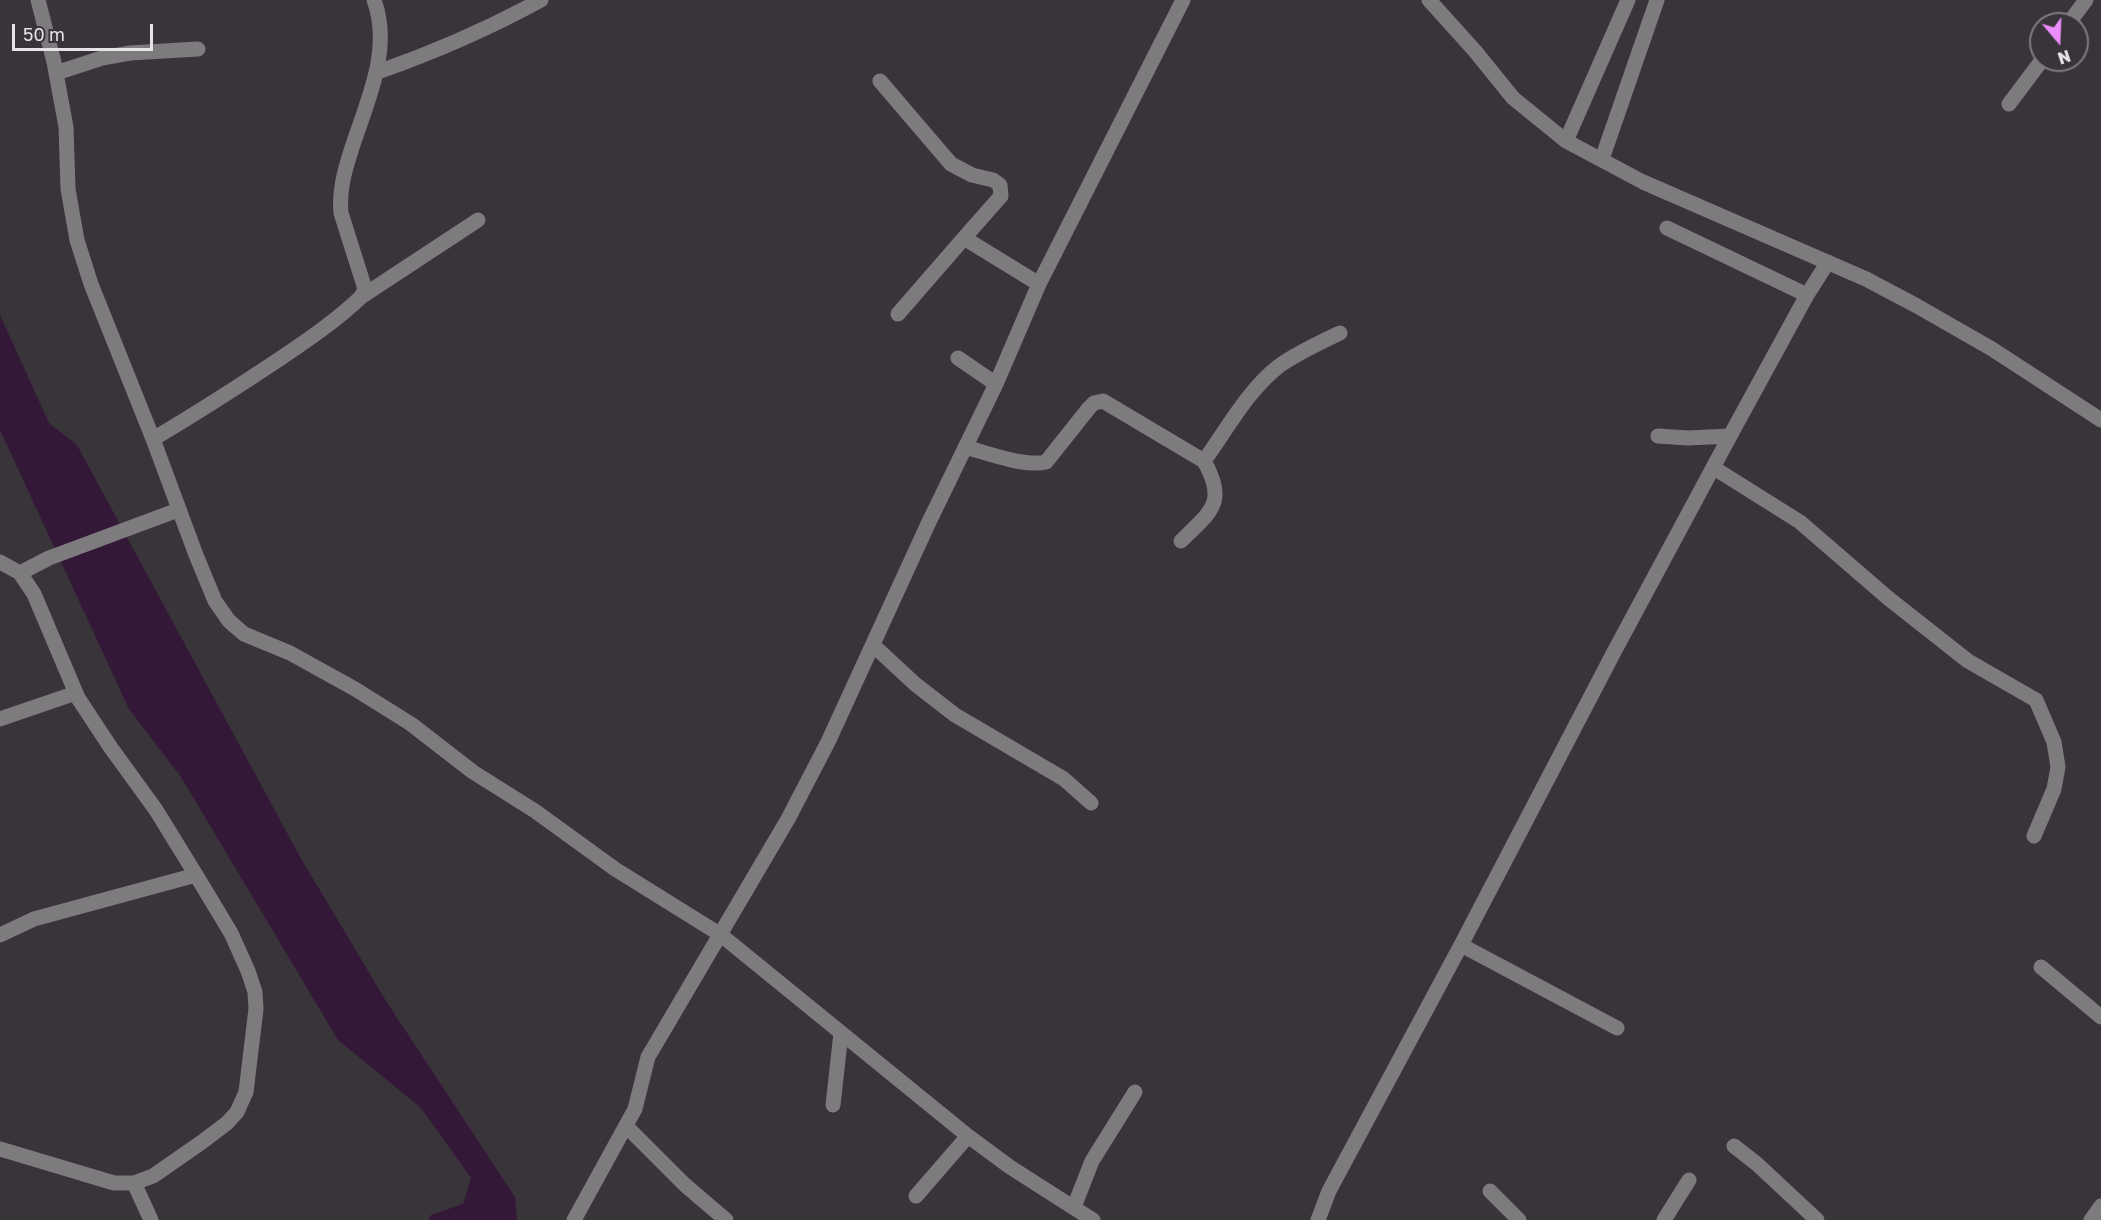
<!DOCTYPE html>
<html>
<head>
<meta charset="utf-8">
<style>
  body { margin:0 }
  #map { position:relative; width:2101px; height:1220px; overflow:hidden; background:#393439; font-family:"Golos Text",sans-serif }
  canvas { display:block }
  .north { position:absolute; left:2029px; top:12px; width:60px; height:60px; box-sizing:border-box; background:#393439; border:2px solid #7e7a7e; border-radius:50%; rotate:161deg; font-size:16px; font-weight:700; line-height:24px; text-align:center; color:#e5e3e6 }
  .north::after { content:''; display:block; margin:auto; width:21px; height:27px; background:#eb8dfc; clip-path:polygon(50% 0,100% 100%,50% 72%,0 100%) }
  .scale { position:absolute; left:12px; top:24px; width:141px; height:27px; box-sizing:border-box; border:3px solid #e5e3e6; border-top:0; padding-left:8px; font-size:18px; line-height:21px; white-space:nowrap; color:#e5e3e6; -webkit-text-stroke:4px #393439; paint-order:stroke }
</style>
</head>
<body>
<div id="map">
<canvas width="2101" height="1220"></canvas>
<div class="north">N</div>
<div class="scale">50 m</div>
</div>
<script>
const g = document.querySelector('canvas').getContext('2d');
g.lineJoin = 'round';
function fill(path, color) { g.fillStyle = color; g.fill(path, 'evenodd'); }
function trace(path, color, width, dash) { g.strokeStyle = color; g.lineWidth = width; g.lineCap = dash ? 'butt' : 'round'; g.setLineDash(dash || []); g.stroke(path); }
const water = new Path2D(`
  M0 315 49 423 77 445 299 855 386 1001 515 1197 517 1220H428L431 1215 463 1204 471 1178 421 1108 338 1040 181 777 129 709 0 430Z`);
const minor = new Path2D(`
  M38 0 54 62 66 127 68 189 77 240 91 284 153 439 196 555 215 601 229 621 244 634 290 653 355 689 411 724 473 772 535 811 615 869 721 935 968 1136 1010 1167 1093 1220
  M1429 0 1475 51 1513 98 1566 141 1643 182 1866 279 1917 306 1992 349 2101 420
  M2068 24 2086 0
  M378 72C435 52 488 29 541 0
  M56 73 102 58 130 53 198 49
  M880 81 951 164 972 175 993 180 1000 185 1001 196 964 238
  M2009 104 2042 60
  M1566 141 1628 0
  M1602 159 1657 0
  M1667 228 1807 295
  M361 297 478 220
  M898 314 964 238 1039 284
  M958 358 996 384
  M1658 436 1688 438 1730 436
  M153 439C197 413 239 386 281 358 309 339 337 320 361 297L365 289 341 213C339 192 344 173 350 154 365 105 393 52 374 0
  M965 447C987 453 1024 467 1046 462L1089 408 1094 403 1103 401 1204 461C1227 429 1248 390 1279 366 1297 353 1319 343 1340 333
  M1714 468 1800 522 1888 598 1968 661 2036 700 2054 742 2058 767 2054 789 2034 836
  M1181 541C1210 512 1228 503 1204 461
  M0 562 20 573 34 594 78 698 111 748 156 810 196 875 231 933 248 971 255 992 256 1009 246 1092 237 1112 227 1123 202 1142 153 1176 134 1183H114L0 1149
  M20 573 49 558 178 510
  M873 645 915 684 955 715 1064 779 1091 803
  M0 719 76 693
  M0 935 34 919 196 875
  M1461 945 1617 1028
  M2041 967 2101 1017
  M833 1105 841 1033
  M626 1126 685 1185 726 1220
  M1734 1146 1757 1164 1817 1220
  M134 1183 151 1220
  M1490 1191 1519 1220
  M916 1196 968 1136
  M1074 1207 1092 1161 1135 1092
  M574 1220 635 1109 648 1057 788 819 828 742 928 524 996 384 1039 284 1183 0
  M1318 1220 1329 1191 1461 945 1614 652 1730 436 1807 295 1828 262
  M1664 1220 1689 1180
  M2091 1220 2101 1206`);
fill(water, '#341838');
trace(minor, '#7d7b7e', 15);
</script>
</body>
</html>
